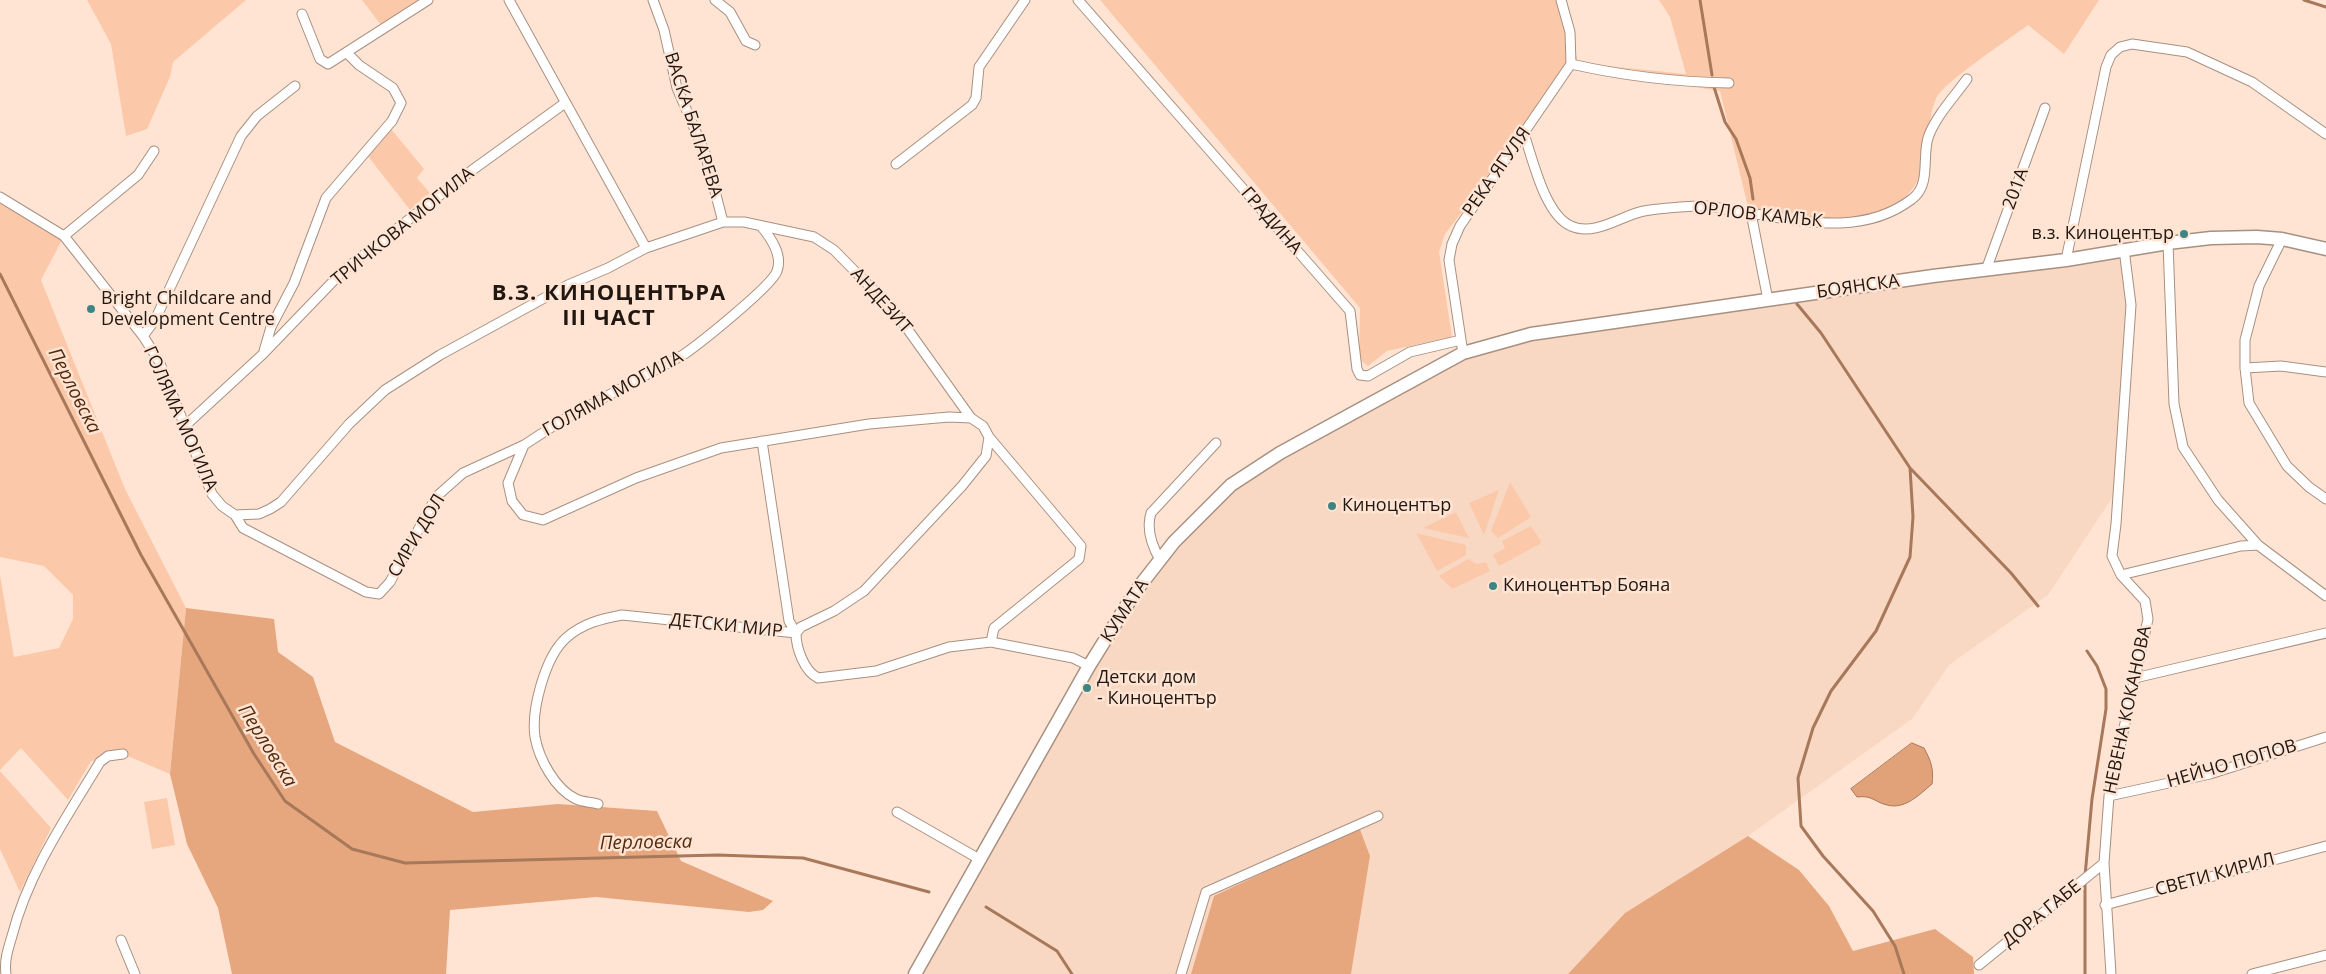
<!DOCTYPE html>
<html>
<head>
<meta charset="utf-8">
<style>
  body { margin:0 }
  canvas { display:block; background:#ffe4d4 }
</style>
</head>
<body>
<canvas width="2326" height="974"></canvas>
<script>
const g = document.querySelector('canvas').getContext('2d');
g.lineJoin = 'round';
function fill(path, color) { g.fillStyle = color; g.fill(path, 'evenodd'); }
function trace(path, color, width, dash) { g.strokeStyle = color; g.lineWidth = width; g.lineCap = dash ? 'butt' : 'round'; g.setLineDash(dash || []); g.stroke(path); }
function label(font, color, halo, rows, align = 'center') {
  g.font = font + ' "Open Sans",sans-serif'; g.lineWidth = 5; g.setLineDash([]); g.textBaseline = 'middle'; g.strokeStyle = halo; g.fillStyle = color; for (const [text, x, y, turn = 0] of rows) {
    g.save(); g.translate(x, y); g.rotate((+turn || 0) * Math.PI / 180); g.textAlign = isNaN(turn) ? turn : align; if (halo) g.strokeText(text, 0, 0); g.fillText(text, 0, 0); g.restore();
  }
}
const built = new Path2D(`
  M2124 249 2131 305 2118 489 2048 595 1949 665 1912 719 1748 836 1625 913 1568 974H1351L1370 856 1215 896 1191 974H915L1136 592 1231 485 1463 353 1531 334Z`);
const green = new Path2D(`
  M87 0H246L173 62 170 77 147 129 126 136 111 44Z
  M362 0H420L381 25Z
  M1100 0H1564L1578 63 1686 74 1670 17 1659 0H2099L2064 54 2028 25C2011 38 1942 83 1936 99 1927 119 1928 151 1920 174 1907 217 1845 221 1808 218 1788 216 1768 210 1748 207L1720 91 1567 67 1502 160 1445 234 1439 252 1452 337 1387 351 1368 366 1359 359 1360 308Z
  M391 129 424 169 417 178 430 193 410 210 367 155Z
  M0 197 64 236 41 280 125 489 186 608 170 774 130 757 91 761 68 800 21 748 0 770V575L14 657 59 648 73 619V595L44 566 0 557Z
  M1510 482 1531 517 1498 538 1491 531Z
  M1499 490 1484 535 1469 503Z
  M1456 512 1469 538 1423 528Z
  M1531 526 1541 541 1540 544 1499 566 1493 555 1505 548 1502 541Z
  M1416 533 1466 545V555L1437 571Z
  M1468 559 1477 564 1486 562 1490 571 1452 589 1439 576Z
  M0 771 51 828 20 892 0 849Z
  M167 798 175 845 152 849 144 802Z`);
const forest = new Path2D(`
  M186 608 274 619 278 652 313 677 335 742 473 812 558 804 657 811 681 861 773 901 763 910 749 912 596 897 450 910 446 974H232L218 908 187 844 170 774Z
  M1359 827 1370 856 1351 974H1191L1214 896Z
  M1748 836 1799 870 1829 906 1853 951 1935 929 1973 957 1974 974H1568L1625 913Z`);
const water = new Path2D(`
  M1912 743 1924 748C1931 761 1934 769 1932 784 1920 794 1905 810 1887 805 1874 802 1873 795 1857 797L1851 789Z`);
const stream = new Path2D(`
  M1700 0 1712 75
  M2304 0 2326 7
  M1714 87 1725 122 1736 139 1750 178 1753 199
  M0 274 141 555 254 754 285 801 352 849 405 863 718 855 803 858 929 892
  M1797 304 1821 333 1910 468 2011 573 2038 606
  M2085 876 2092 799 2106 709V689L2097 666 2087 651
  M2085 882V974
  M986 907 1057 951 1072 974
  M1904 974 1895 946 1873 911 1823 856 1801 826 1798 778 1813 728 1831 691 1876 631 1910 557 1913 517 1910 468`);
const street = new Path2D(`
  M509 0 646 248
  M653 0 664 30 677 88 705 153 723 222
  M715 0 730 12 746 41 755 45
  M1078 0 1350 311 1357 369 1360 375 1368 376 1410 352 1461 340
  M302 14 320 59 328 64 428 0
  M1571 64C1624 76 1675 82 1729 83
  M1524 134C1533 160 1545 215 1571 226 1595 237 1622 215 1644 211 1661 208 1679 207 1697 206 1707 205 1719 208 1730 210 1792 218 1858 240 1912 199 1932 185 1921 154 1929 135 1937 115 1954 97 1967 79
  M896 164 972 105 976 98 979 67 1025 0
  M0 197 64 236 143 336 159 361 212 494 222 506 235 515 259 514 270 509 281 502 349 424 385 390 440 355 568 285 608 268 646 248 723 222H744L814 237 834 250 896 313 971 418
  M1751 213 1768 300
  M64 236 138 175 154 151
  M2282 239 2259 286 2245 340V368L2249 403 2287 466 2309 487 2326 499
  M2168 243 2174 404 2183 447 2218 500 2258 545 2326 596
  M2066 260 2106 67 2111 55 2120 47 2132 44 2187 52 2252 82 2326 134
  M1986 270 2045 108
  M143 336 155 320 241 136 257 116 295 86
  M264 351 271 327 294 283 326 198 392 121 401 103 393 88 359 65 347 53
  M1463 353 1449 260 1452 244 1460 226 1571 64 1570 32 1561 0
  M2245 368 2281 366 2326 372
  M186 425 263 354 344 270 471 171 565 103
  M762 441 789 621 796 633
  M524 445 508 483 512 501 523 515 543 520 636 478 721 448 869 424 949 417 971 418 983 426 989 437 1081 546 1079 559 994 628 991 642
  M235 515 243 528 366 592 379 594 390 582 436 497 463 473 524 445 561 421 683 355C699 344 772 286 777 271 783 255 771 238 761 226
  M1160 560C1152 546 1146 529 1151 513L1216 443
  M2121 575 2241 546 2258 545
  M796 633C796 648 804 671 818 678L876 671 949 647 991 642 1073 658 1089 666
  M796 633 801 627 834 611 864 591 962 486 986 456 989 437
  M2135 678 2326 633
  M2109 796 2210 774 2326 737
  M598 804C591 802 582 802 576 799 555 789 539 759 535 737 531 710 545 657 566 638 583 623 601 619 622 615L796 633
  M897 812 981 860
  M2105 905 2326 846
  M121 940 135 974
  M1979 965 2104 863
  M6 974C4 961 8 949 12 936 28 873 66 818 100 762L108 756 123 754
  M1181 974 1206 892 1378 816
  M2111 974 2104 863 2109 796 2148 619 2145 601 2121 575 2112 556 2116 524 2131 305 2124 249
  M2252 974 2326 955`);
const secondary = new Path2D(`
  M915 974 1089 666 1135 592 1174 542 1231 485 1280 453 1463 353 1531 334 1933 276 2066 260 2168 243 2211 238 2257 237 2282 239 2326 249`);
const markers = [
  [2184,234,5,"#3d8583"],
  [91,309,5,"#3d8583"],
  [1332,506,5,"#3d8583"],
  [1493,586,5,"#3d8583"],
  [1087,688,5,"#3d8583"]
];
const streetNames = [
  ["ВАСКА БАЛАРЕВА",693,125,72],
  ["РЕКА ЯГУЛЯ",1497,172,-55],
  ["201А",2016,189,-70],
  ["ОРЛОВ КАМЪК",1758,215,6],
  ["ГРАДИНА",1271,221,49],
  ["ТРИЧКОВА МОГИЛА",403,227,-39],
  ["БОЯНСКА",1858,287,-8],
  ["АНДЕЗИТ",881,301,48],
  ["ГОЛЯМА МОГИЛА",613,394,-29],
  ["ГОЛЯМА МОГИЛА",180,419,66],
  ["СИРИ ДОЛ",417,536,-59],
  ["КУМАТА",1125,611,-57],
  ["ДЕТСКИ МИР",726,626,6],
  ["НЕВЕНА КОКАНОВА",2128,710,-78],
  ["НЕЙЧО ПОПОВ",2232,764,-16],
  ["СВЕТИ КИРИЛ",2215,875,-15],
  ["ДОРА ГАБЕ",2042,914,-39]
];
const poiNames = [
  ["в.з. Киноцентър",2174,234,"right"],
  ["Bright Childcare and",101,299],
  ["Development Centre",101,320],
  ["Киноцентър",1342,506],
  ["Киноцентър Бояна",1503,586],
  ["Детски дом",1097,678],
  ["- Киноцентър",1097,699]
];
const waterNames = [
  ["Перловска",74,391,63],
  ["Перловска",267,746,58],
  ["Перловска",646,843,-1]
];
const districtNames = [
  ["В.З. КИНОЦЕНТЪРА",609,294],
  ["ІІІ ЧАСТ",609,319]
];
fill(built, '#f9d8c3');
fill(green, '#fbc9a9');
fill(forest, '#e6a77e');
fill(water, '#e1a27a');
trace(water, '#a7785a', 1);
trace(stream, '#a7785a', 3);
trace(street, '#a89080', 11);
trace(secondary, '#a89080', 15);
trace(street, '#fff', 9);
trace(secondary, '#fff', 12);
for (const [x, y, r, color] of markers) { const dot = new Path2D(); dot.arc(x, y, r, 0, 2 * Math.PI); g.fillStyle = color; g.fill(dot); trace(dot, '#ffe4d4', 2); }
label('18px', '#201711', '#ffe4d4', streetNames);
label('18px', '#201711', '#ffe4d4', poiNames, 'left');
label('italic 19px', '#532b0c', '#ffe4d4', waterNames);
g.letterSpacing = '1px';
label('bold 22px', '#201711', '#ffe4d4', districtNames);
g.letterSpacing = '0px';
</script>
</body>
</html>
